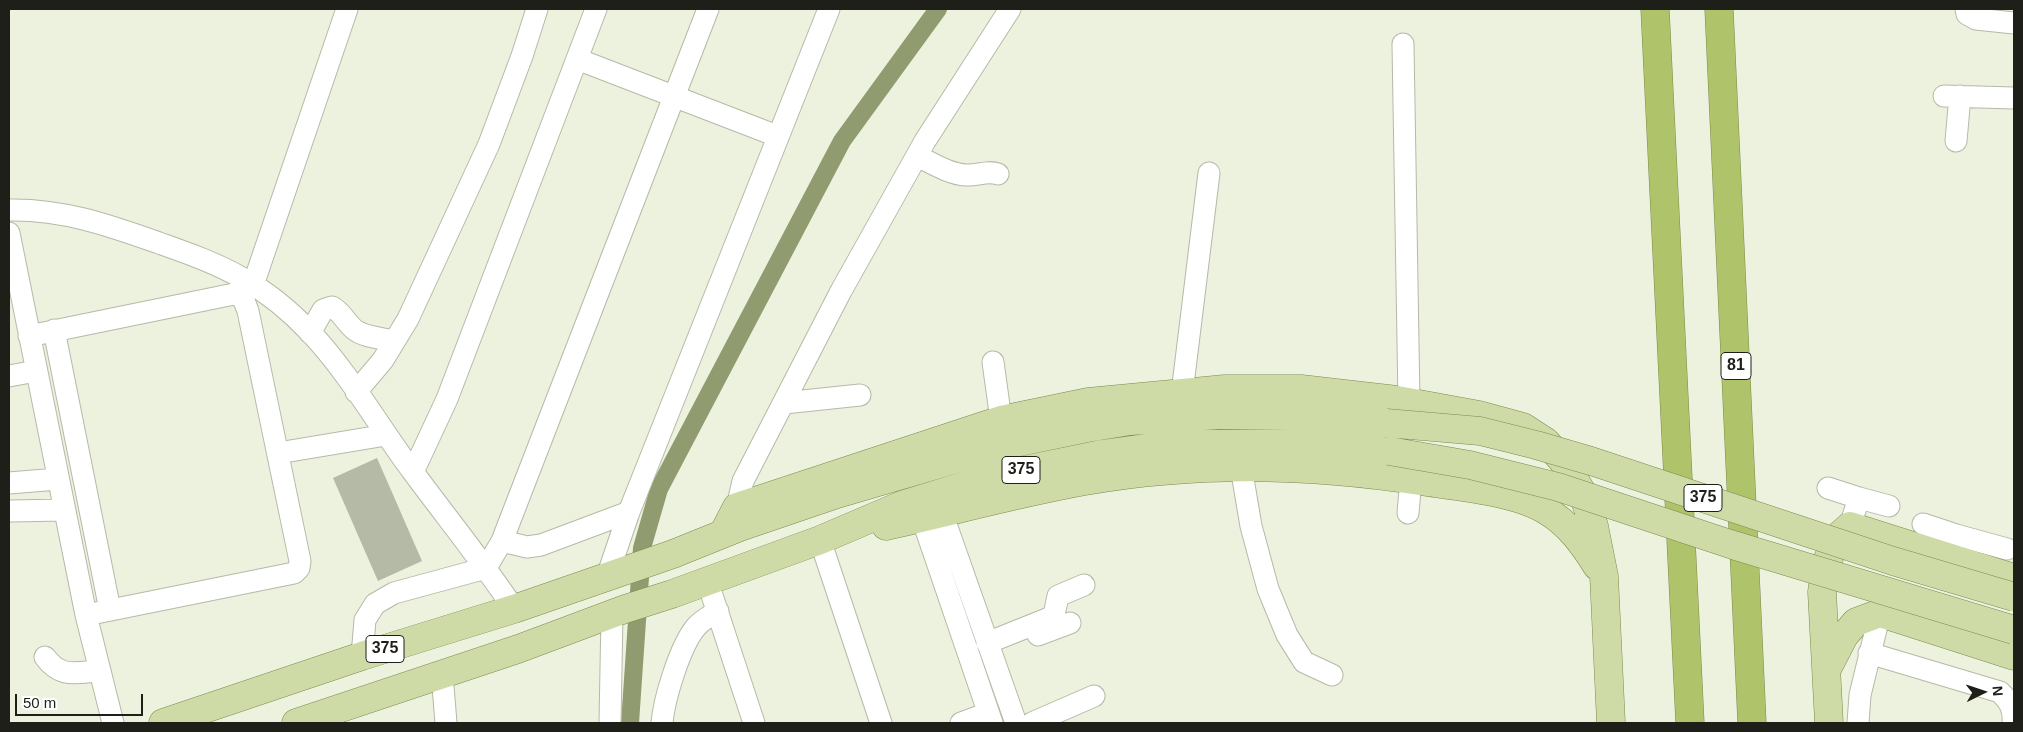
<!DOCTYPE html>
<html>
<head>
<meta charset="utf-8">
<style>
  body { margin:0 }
  #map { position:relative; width:2023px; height:732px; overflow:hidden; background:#ecf2de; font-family:Arial,sans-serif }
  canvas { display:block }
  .frame { position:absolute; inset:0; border:10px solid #1d1f18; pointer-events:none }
  .north { position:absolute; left:1958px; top:667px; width:50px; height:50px; -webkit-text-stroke:4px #fff; paint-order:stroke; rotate:86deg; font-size:14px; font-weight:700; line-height:20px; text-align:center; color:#1d1f18 }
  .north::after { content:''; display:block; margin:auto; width:18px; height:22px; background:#1d1f18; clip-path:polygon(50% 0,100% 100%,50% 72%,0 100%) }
  .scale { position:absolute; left:15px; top:694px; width:128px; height:22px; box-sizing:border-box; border:2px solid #1d1f18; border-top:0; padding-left:6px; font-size:15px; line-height:18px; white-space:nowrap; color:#1d1f18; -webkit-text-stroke:4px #fff; paint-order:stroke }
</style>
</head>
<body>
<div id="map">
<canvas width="2023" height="732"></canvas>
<div class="frame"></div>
<div class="north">N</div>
<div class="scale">50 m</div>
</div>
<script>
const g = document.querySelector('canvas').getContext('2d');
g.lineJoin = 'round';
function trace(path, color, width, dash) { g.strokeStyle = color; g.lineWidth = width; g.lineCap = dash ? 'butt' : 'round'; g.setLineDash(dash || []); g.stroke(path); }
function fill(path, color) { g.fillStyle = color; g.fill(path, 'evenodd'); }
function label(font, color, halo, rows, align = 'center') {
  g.font = font + ' Arial,sans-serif'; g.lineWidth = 4; g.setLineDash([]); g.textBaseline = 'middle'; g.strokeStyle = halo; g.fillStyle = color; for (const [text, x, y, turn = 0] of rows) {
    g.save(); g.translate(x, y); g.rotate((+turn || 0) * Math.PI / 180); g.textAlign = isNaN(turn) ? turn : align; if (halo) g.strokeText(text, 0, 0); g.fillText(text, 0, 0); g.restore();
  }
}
const canal = new Path2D(`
  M630 723 642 548 659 489 842 141 938 9`);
const building = new Path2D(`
  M377 458 422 561 378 581 333 478Z`);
const minor = new Path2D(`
  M1966 9 1967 14 1976 19 2014 23
  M1403 44 1409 402
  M577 59 777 136
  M1944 96 2014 98
  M1956 141 1960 96
  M917 156C932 163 949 174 966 175 977 176 987 170 998 174
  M9 210C63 209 108 225 159 243 187 253 216 263 242 278 267 292 291 312 310 332 349 373 379 427 413 472 447 518 483 562 514 609
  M9 233 86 615 113 723
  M253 285 347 9
  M54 330 110 610
  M310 333 323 310 332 307C342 312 346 323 355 330 364 337 382 338 394 341
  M29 336 234 294 243 298 248 311 300 561 299 568 294 573 86 615
  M993 362 1001 420
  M9 376 36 371
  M356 392 383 360 408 319 489 144 522 56 537 9
  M1182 393 1209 173
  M784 403 860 395
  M278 453 386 435
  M1241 467 1251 526 1268 589 1287 635 1304 662 1332 675
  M413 472 447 399 596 9
  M9 483 58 479
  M1828 488 1859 498 1850 526
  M1859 498 1889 506
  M737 507 743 481 841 291 925 141 1010 9
  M10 511 65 510
  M942 513 1016 723
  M1408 513 1411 479
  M922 518 992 723
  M1923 524 1956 535 1948 557
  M1956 535 2007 549
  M820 540 881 723
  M502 541 527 547 541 545 629 512
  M607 577 629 512 829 9
  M707 580 754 723
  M1038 635 1070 623
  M987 643 1047 619 1054 615 1058 596 1084 585
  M1869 653 2000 692C2010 702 2014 709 2013 723
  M362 656 365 620 375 604 394 593 486 568 502 541 708 9
  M45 657C61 679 76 672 100 671
  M442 674 446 723
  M610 723 612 614
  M662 723C664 699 680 646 696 627 702 620 710 616 718 611
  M961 723 988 713
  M1032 723 1094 696
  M1858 723 1860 695 1880 613`);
const major = new Path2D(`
  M886 526C953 511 1018 493 1085 481 1198 461 1314 464 1427 482 1462 487 1517 492 1547 511 1569 524 1584 545 1597 566
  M723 534 737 507 1001 420 1088 402 1225 389H1301L1397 400 1479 415 1523 427 1546 442 1563 461 1582 492 1594 526 1604 576 1611 723
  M1827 669 1844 636 1856 622 1880 613 2014 656
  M163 723 362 656 514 609 673 554 740 527 837 494 1000 446 1087 428 1130 421 1218 415H1292L1386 423
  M296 723 518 649 625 609 672 594 820 540 902 505 1000 475 1102 454 1153 447 1206 444 1289 443 1389 451
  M1829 723 1822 592 1826 563 1840 535 1850 526 2014 578`);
const highway = new Path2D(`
  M1655 9 1690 723
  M1719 9 1752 723`);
const majorBridge = new Path2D(`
  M1386 423 1480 431 1536 445 1591 461 1893 561 2014 597
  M1389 451 1470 465 1558 487 1733 545 2014 630`);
const shields = [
  [1736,366,30],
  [1021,470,38],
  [1703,498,38],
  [385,649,38]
];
const shieldNames = [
  ["81",1736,366],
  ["375",1021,470],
  ["375",1703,498],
  ["375",385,649]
];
trace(canal, '#909b6f', 18);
fill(building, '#b5baa7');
trace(minor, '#b4baa7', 23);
trace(major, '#7c8a4d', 29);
trace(highway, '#7c8a4d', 29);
trace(minor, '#fff', 21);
trace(major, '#cfdba6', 28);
trace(highway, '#afc36a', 28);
trace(majorBridge, '#7c8a4d', 29, []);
trace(majorBridge, '#cfdba6', 28);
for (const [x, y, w] of shields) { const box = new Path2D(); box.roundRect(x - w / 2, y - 13.5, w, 27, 4); g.fillStyle = '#fff'; g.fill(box); trace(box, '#1d1f18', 1); }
label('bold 16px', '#1d1f18', null, shieldNames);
</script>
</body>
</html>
